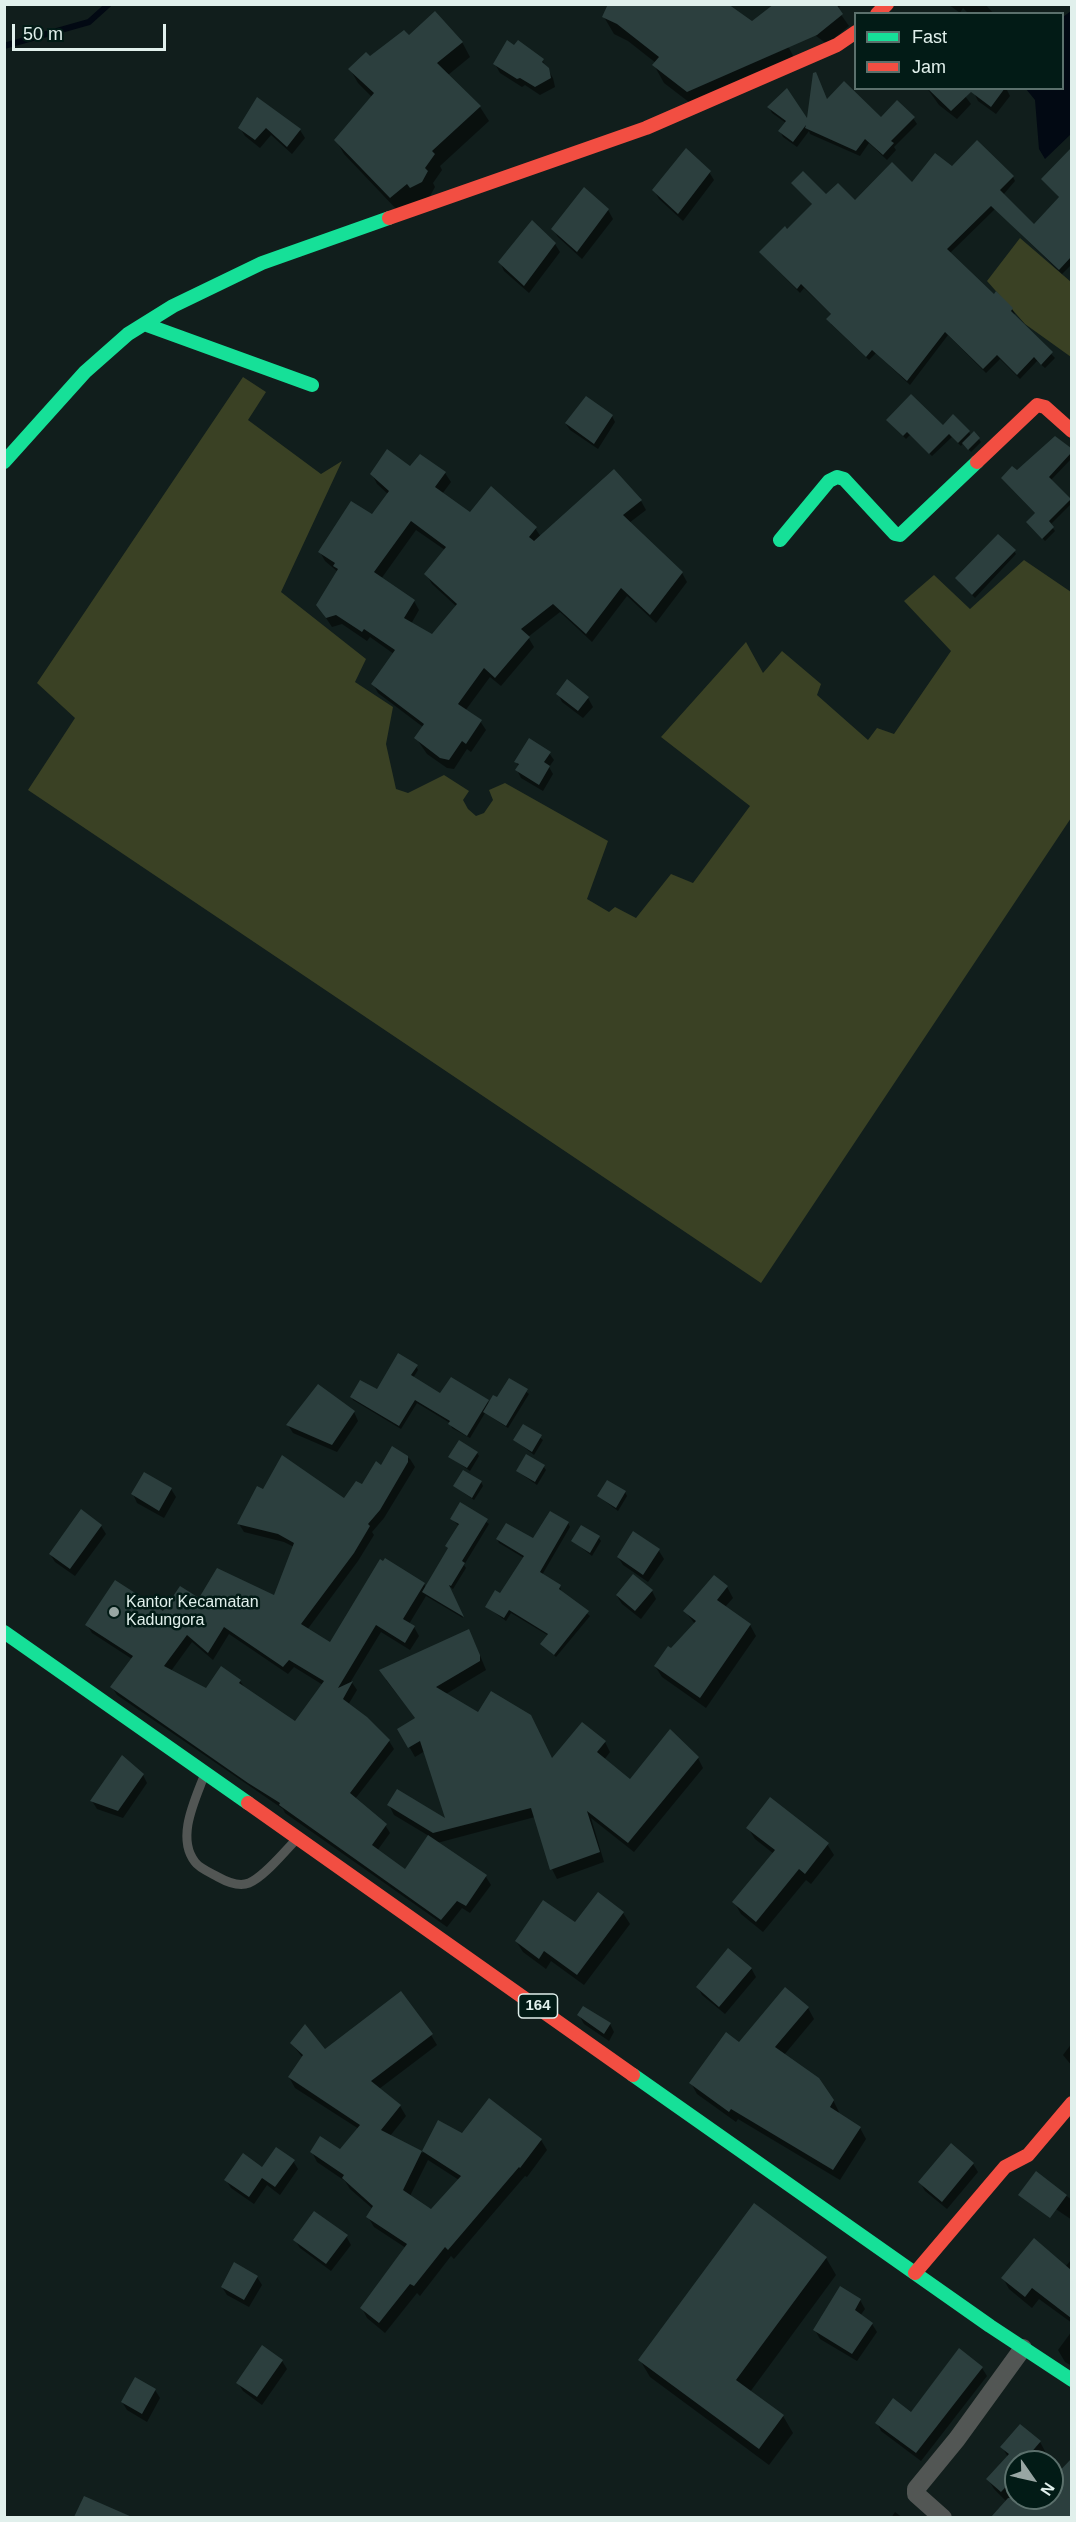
<!DOCTYPE html>
<html>
<head>
<meta charset="utf-8">
<style>
  body { margin:0 }
  #map { position:relative; width:1076px; height:2522px; overflow:hidden; background:#111e1c; font-family:Helvetica,sans-serif }
  canvas { display:block }
  .frame { position:absolute; inset:0; border:6px solid #e1f0ec; pointer-events:none }
  .legend { position:absolute; left:854px; top:12px; width:210px; height:78px; box-sizing:border-box; background:#021b16; border:2px solid #5b706c; margin:0; padding:8px 10px; list-style:none; font-size:18px; color:#e1f0ec }
  .legend li { display:flex; align-items:center; gap:12px; height:30px }
  .legend b { width:30px; border:2px solid #5b706c }
  .north { position:absolute; left:1004px; top:2450px; width:60px; height:60px; box-sizing:border-box; background:#021b16; border:2px solid #5b706c; border-radius:50%; rotate:124deg; font-size:16px; font-weight:700; line-height:24px; text-align:center; color:#e1f0ec }
  .north::after { content:''; display:block; margin:auto; width:21px; height:27px; background:#98a6a3; clip-path:polygon(50% 0,100% 100%,50% 72%,0 100%) }
  .scale { position:absolute; left:12px; top:24px; width:154px; height:27px; box-sizing:border-box; border:3px solid #e1f0ec; border-top:0; padding-left:8px; font-size:18px; line-height:21px; white-space:nowrap; color:#e1f0ec; -webkit-text-stroke:4px #021b16; paint-order:stroke }
</style>
</head>
<body>
<div id="map">
<canvas width="1076" height="2522"></canvas>
<div class="frame"></div>
<ul class="legend">
<li><b style="height:8px;background:#16e098"></b>Fast</li>
<li><b style="height:8px;background:#f24e42"></b>Jam</li>
</ul>
<div class="north">N</div>
<div class="scale">50 m</div>
</div>
<script>
const g = document.querySelector('canvas').getContext('2d');
g.lineJoin = 'round';
function fill(path, color) { g.fillStyle = color; g.fill(path, 'evenodd'); }
function trace(path, color, width, dash) { g.strokeStyle = color; g.lineWidth = width; g.lineCap = dash ? 'butt' : 'round'; g.setLineDash(dash || []); g.stroke(path); }
function label(font, color, halo, rows, align = 'center') {
  g.font = font + ' Helvetica,sans-serif'; g.lineWidth = 5; g.setLineDash([]); g.textBaseline = 'middle'; g.strokeStyle = halo; g.fillStyle = color; for (const [text, x, y, turn = 0] of rows) {
    g.save(); g.translate(x, y); g.rotate((+turn || 0) * Math.PI / 180); g.textAlign = isNaN(turn) ? turn : align; if (halo) g.strokeText(text, 0, 0); g.fillText(text, 0, 0); g.restore();
  }
}
const green = new Path2D(`
  M1020 238 1071 282V357L1025 324 987 281Z
  M243 377 266 392 248 420 321 474 342 461 281 592 366 659 355 682 393 707 386 744 396 789 408 793 444 775 469 791 463 800 468 809 476 816 484 813 493 800 489 790 505 783 608 841 587 899 609 912 615 907 636 918 671 874 693 883 750 806 661 737 746 642 763 673 782 651 821 684 817 695 868 740 877 728 894 734 951 651 904 601 934 575 970 609 1024 560 1071 592V818L761 1283 28 790 75 718 37 683Z`);
const water = new Path2D(`
  M1071 11V134L1045 159 1039 149 1035 100 1026 89 1062 88 1063 17Z`);
const shadow = new Path2D(`
  M725 4 789 48 798 65 698 109 664 83 654 65 656 63 628 41 614 34 604 17Z
  M773 4H843L837 9 849 26 827 44Z
  M948 4H985L994 14H969L963 8 960 13Z
  M409 37 462 42 470 57 448 75 480 107 489 121 440 166 442 170 433 183 435 187 430 196 399 212 344 154 336 140 372 97 358 83 350 69Z
  M542 60 553 78 555 87 540 95 525 85 522 87 500 73 495 64Z
  M927 88H959L971 104 957 119 939 105Z
  M978 88H1006L1010 96 996 114 978 101 974 93Z
  M257 99 300 130 305 138 292 154 271 135 260 148 245 136 240 128Z
  M827 101 881 119 913 118 917 124 894 147 896 150 887 160 869 143 860 156 810 134 809 131 797 147 783 137 780 131 786 123 772 113 769 107 808 122Z
  M1070 151 1072 264 1062 274 995 209 950 253 994 296 1012 309 1015 314 1013 315 1055 358 1045 368 1037 361 1020 379 1000 359 986 373 948 335 910 385 876 353 869 360 831 324 832 315 804 288 800 293 761 253 813 205 793 183 826 196 855 202 913 185 952 168 1013 177 1015 181 1003 195 1034 226 1060 198 1043 179Z
  M709 172 714 180 683 221 659 199 654 190Z
  M585 189 608 210 613 219 582 259 558 237 553 229Z
  M555 244 560 252 529 293 504 271 500 262Z
  M612 416 615 422 598 449 570 430 566 424Z
  M890 423 943 427 969 432 971 436 974 433 981 442 971 452 963 443 961 446 952 437 932 456 910 435 906 439Z
  M1055 438 1072 450V458L1050 481 1072 503 1050 525 1055 531 1045 541 1027 522 1036 514 1002 479 1017 472Z
  M410 468 445 473 451 482 442 494 470 514 535 528 541 537 641 501 646 510 629 523 682 573 687 582 656 623 627 596 592 642 560 612 528 637 534 647 501 686 490 677 465 711 480 721 486 730 471 752 467 749 454 769 447 768 427 754 416 738 423 727 378 693 373 684 394 654 370 637 367 641 342 624 332 627 324 615 338 572 325 561 320 552 373 516 388 494 377 484 372 474ZM416 530 445 550 426 574 432 584 457 607 432 636 411 624 419 610 414 601 381 579Z
  M1014 551 1016 554 975 598 959 582Z
  M558 694 588 698 593 707 583 718 562 702Z
  M549 753 554 760 549 767 553 774 543 791 521 778 517 770 519 767 516 762Z
  M416 1366 418 1370 413 1378 441 1395 488 1401 489 1403 497 1400 510 1380 529 1394 508 1428 485 1413 470 1438 452 1428 450 1423 417 1403 401 1429 353 1400 351 1397 377 1392Z
  M354 1412 358 1421 337 1452 293 1433 288 1425Z
  M524 1426 543 1440 534 1455 515 1440Z
  M393 1448 410 1459 415 1467 384 1518 372 1532 374 1535 358 1561 307 1630 330 1644 424 1584 426 1588 449 1549 459 1526 452 1519 461 1504 489 1524 464 1565 466 1568 453 1589 449 1586 463 1618 426 1596 409 1624 414 1627 419 1636 410 1650 381 1632 351 1681 357 1690 348 1705 389 1741 394 1749 355 1799 385 1825 390 1833 377 1851 405 1872 429 1836 394 1815 389 1805 448 1821 425 1751 415 1757 399 1729 416 1719 386 1680 474 1641 486 1670 446 1694 553 1760 605 1742 610 1752 604 1760 630 1781 698 1758 703 1768 634 1852 591 1818 604 1862 557 1879 552 1869 535 1817 437 1843 486 1877 491 1885 470 1913 462 1908 447 1927 285 1813 283 1809 117 1695 112 1687 132 1659 92 1633 87 1625 164 1613 199 1601 275 1597 294 1547 284 1542 244 1532 239 1524 263 1491 345 1500 363 1486 381 1467ZM229 1634 288 1674 294 1667 323 1685 295 1723 245 1688 240 1681 207 1690 171 1671 192 1642 213 1660Z
  M477 1453 479 1456 470 1471 450 1457Z
  M544 1467 546 1470 537 1485 517 1471Z
  M481 1482 483 1486 474 1500 454 1486Z
  M171 1489 176 1497 164 1518 137 1503 133 1494Z
  M625 1492 627 1496 618 1511 598 1496Z
  M568 1523 570 1527 542 1575 560 1586 561 1592 590 1616 556 1657 542 1644 549 1636 511 1613 506 1621 487 1607 501 1595 524 1558 499 1543 497 1539 533 1540Z
  M101 1526 106 1534 75 1576 55 1562 50 1554Z
  M599 1538 601 1541 592 1556 573 1541Z
  M659 1551 664 1559 648 1582 623 1565 618 1557Z
  M727 1587 733 1598 725 1607 750 1625 756 1636 706 1708 662 1677 655 1666 695 1624 685 1611Z
  M652 1591 656 1599 641 1619 622 1604 617 1596Z
  M143 1775 147 1783 123 1818 97 1809 92 1801Z
  M748 1828 827 1844 834 1855 811 1884 806 1880 763 1932 741 1914 734 1902 774 1854 755 1839Z
  M623 1913 630 1924 584 1985 551 1961 546 1969 523 1952 516 1941Z
  M751 1968 756 1977 725 2014 702 1995 698 1987Z
  M808 2008 814 2019 784 2055 833 2100 839 2112 838 2114 860 2128 866 2139 840 2180 738 2119 736 2122 697 2094 691 2083 740 2044Z
  M579 2015 610 2024 614 2032 609 2041 584 2024Z
  M431 2035 437 2045 379 2089 400 2106 406 2116 390 2136 423 2153 439 2122 463 2135 489 2100 541 2140 547 2150 527 2177 525 2176 454 2259 451 2256 420 2296 417 2293 385 2333 367 2318 362 2308 406 2248 374 2227 368 2217 373 2209 350 2189 345 2181 317 2162 312 2152 340 2151 359 2129 295 2088 289 2077 303 2058 292 2044 325 2052ZM428 2160 459 2180 431 2211 410 2196Z
  M1072 2043V2066L1063 2055Z
  M293 2161 298 2169 280 2195 267 2185 254 2204 231 2188 226 2180Z
  M973 2164 978 2172 947 2209 925 2191 920 2182Z
  M1036 2173 1072 2200V2220L1032 2193Z
  M346 2236 351 2245 331 2271 300 2248 295 2240Z
  M826 2258 836 2275 750 2392 783 2416 793 2433 769 2465 650 2377 640 2360Z
  M1072 2259V2323L1039 2299 1032 2308 1009 2289 1003 2278 1065 2267Z
  M257 2277 262 2285 249 2307 227 2295 222 2287Z
  M860 2300 865 2309 860 2316 872 2324 877 2332 857 2361 820 2339 815 2330Z
  M1072 2331V2366L1065 2362 1058 2350Z
  M282 2361 287 2369 262 2405 243 2391 238 2383Z
  M982 2368 987 2376 921 2461 881 2431 877 2423 912 2414Z
  M155 2390 160 2398 147 2422 127 2410 122 2402Z
  M1040 2442 1046 2453 1038 2462H1016V2498H1052V2482L1067 2465 1072 2469V2518H993L1007 2502 994 2489 988 2479 1008 2457 1002 2447Z
  M85 2498 110 2509 114 2518H76Z
  M895 2512 903 2518H891Z`);
const stream = new Path2D(`
  M4 46 89 22 109 4`);
const building = new Path2D(`
  M608 4H728L752 21 774 4H836L843 14 817 35 687 92 652 65 659 57 617 24 602 17Z
  M435 11 463 42 437 63 481 106 432 151 435 154 425 168 428 171 422 182 410 188 407 184 390 198 334 140 374 93 348 69 366 52 370 56 404 30 409 35Z
  M507 40 514 45 518 40 544 59 542 62 549 68 551 78 535 87 520 78 517 79 493 64Z
  M816 72 827 99 844 81 881 117 897 100 915 117 891 141 894 143 883 155 865 139 856 151 805 128 806 125 793 142 778 131 786 121 767 107 787 88 807 118 813 73Z
  M927 88H1005L991 107 971 92 951 111Z
  M257 97 301 129 287 147 266 128 255 140 238 128Z
  M977 140 1014 176 1000 190 1034 224 1059 197 1041 179 1071 148V257L1059 270 991 206 947 249 994 294 996 291 1013 308 1011 311 1053 352 1041 365 1034 357 1017 375 997 355 983 369 945 332 907 381 872 350 866 357 826 319 831 314 801 284 797 289 759 252 785 226 787 229 812 204 791 183 803 171 826 194 838 183 855 200 892 162 912 182 935 153 952 166Z
  M686 148 711 171 678 214 652 190Z
  M584 187 609 209 577 252 551 229Z
  M532 220 556 243 524 286 498 262Z
  M911 394 943 425 953 414 970 431 958 443 949 434 929 454 907 432 903 436 886 420Z
  M586 396 613 415 594 444 565 423Z
  M974 431 980 438 968 450 962 443Z
  M1055 436 1071 448V453L1049 477 1071 499 1049 521 1054 527 1042 539 1026 522 1035 513 1001 478 1012 466 1017 470Z
  M387 449 410 466 420 454 446 472 435 487 470 512 491 486 537 527 529 537 534 541 614 469 642 500 623 515 683 572 650 615 621 588 586 634 553 604 521 629 530 637 495 678 484 668 458 704 482 720 466 744 462 741 449 760 440 758 414 738 424 724 371 684 395 650 364 629 362 632 336 615 326 618 316 605 338 569 333 566 335 563 318 552 351 501 372 514 389 491 370 474ZM411 521 446 547 424 574 457 604 432 634 404 618 415 600 374 572Z
  M998 534 1016 550 972 595 955 578Z
  M567 679 589 697 578 711 556 694Z
  M529 738 551 752 544 762 550 766 539 785 515 770 519 764 514 762Z
  M398 1353 418 1365 411 1375 440 1393 451 1377 489 1400 467 1436 448 1424 450 1421 415 1400 399 1426 350 1397 360 1380 377 1389Z
  M509 1378 528 1389 506 1426 483 1412 493 1395 497 1397Z
  M318 1384 355 1411 332 1445 286 1425Z
  M523 1424 542 1435 532 1452 513 1440Z
  M459 1440 478 1452 467 1468 448 1457Z
  M392 1446 408 1456V1462L380 1510 368 1524 370 1526 354 1553 301 1624 330 1642 380 1559 383 1561 385 1558 425 1583 403 1619 415 1626 405 1643 376 1625 338 1688 353 1681 343 1699 367 1717 390 1740 350 1793 387 1824 372 1845 405 1869 428 1835 487 1875 466 1906 457 1901 441 1920 279 1805 280 1803 248 1783 110 1687 133 1656 85 1625 115 1580 163 1611 180 1586 199 1598 217 1568 274 1595 294 1543 278 1534 237 1524 257 1486 263 1489 282 1455 344 1498 356 1481 362 1484 376 1461 381 1465ZM224 1627 283 1667 289 1660 324 1681 295 1721 239 1683 241 1680 221 1666 206 1688 164 1666 187 1635 208 1653Z
  M526 1454 545 1465 535 1482 516 1471Z
  M463 1470 482 1481 472 1498 453 1486Z
  M144 1472 172 1488 159 1511 131 1494Z
  M607 1480 626 1491 616 1508 597 1496Z
  M460 1502 488 1519 462 1561 465 1563 451 1586 449 1585 464 1617 422 1592 448 1548 445 1546 459 1524 450 1519Z
  M81 1509 102 1525 70 1569 49 1554Z
  M550 1511 569 1522 540 1572 561 1585 559 1589 589 1611 554 1655 540 1644 548 1634 509 1610 504 1618 485 1607 495 1590 500 1593 524 1556 496 1539 506 1523 533 1538Z
  M581 1525 600 1536 590 1553 571 1541Z
  M633 1531 660 1549 643 1575 617 1557Z
  M633 1574 653 1590 635 1611 616 1595Z
  M714 1575 728 1586 717 1600 751 1624 700 1698 654 1666 668 1646 671 1648 696 1621 683 1611Z
  M469 1629 480 1655V1661L436 1687 478 1712 491 1691 531 1715 552 1758 582 1722 606 1741 597 1752 630 1779 670 1729 699 1757 628 1843 587 1811 600 1852 550 1870 531 1808 433 1833 387 1805 397 1789 445 1818 420 1741 408 1748 397 1729 415 1718 379 1670Z
  M122 1755 144 1774 118 1811 90 1801Z
  M770 1797 829 1843 805 1874 799 1869 756 1922 732 1902 775 1850 746 1828Z
  M598 1892 624 1912 577 1975 544 1951 539 1959 515 1941 543 1900 575 1922Z
  M728 1948 752 1968 719 2007 696 1987Z
  M785 1987 809 2007 775 2047 819 2078 834 2100 830 2107 861 2127 833 2170 731 2109 729 2112 689 2083 726 2032 739 2042Z
  M401 1991 433 2034 371 2081 401 2105 381 2130 422 2151 438 2120 462 2133 489 2098 542 2139 520 2168 519 2167 448 2250 445 2247 414 2286 410 2284 379 2323 360 2308 407 2244 366 2217 373 2206 342 2178 344 2175 310 2152 320 2136 340 2149 360 2125 288 2077 303 2055 290 2043 305 2024 325 2049ZM422 2151 461 2176 431 2209 403 2190Z
  M583 2006 611 2023 604 2034 577 2015Z
  M951 2143 974 2163 942 2202 918 2182Z
  M276 2147 295 2160 275 2187 262 2178 249 2197 224 2180 243 2153 262 2167Z
  M1036 2171 1067 2195 1050 2218 1018 2195Z
  M754 2203 827 2257 736 2380 784 2415 759 2449 638 2360Z
  M314 2211 348 2235 326 2264 293 2240Z
  M1034 2238 1071 2270V2318L1032 2288 1025 2297 1001 2278Z
  M234 2262 258 2276 244 2300 221 2287Z
  M840 2286 861 2299 855 2310 873 2323 852 2354 813 2330Z
  M262 2345 283 2360 257 2397 236 2383Z
  M959 2348 983 2367 916 2453 875 2423 893 2398 911 2412Z
  M135 2377 156 2389 142 2414 121 2402Z
  M1020 2424 1041 2441 1023 2462H1016V2476L1001 2492 986 2479 1009 2454 1000 2447Z
  M1071 2459V2517H991L1008 2498H1052V2479Z
  M84 2496 132 2517H74Z`);
const lane = new Path2D(`
  M204 1776C195 1800 176 1838 195 1862 199 1868 211 1873 218 1877 227 1882 239 1887 249 1883 264 1877 283 1853 294 1842`);
const street = new Path2D(`
  M943 2518 916 2494V2489L957 2439 1023 2348`);
const fast = new Path2D(`
  M144 324 312 385
  M4 462 85 372 128 334 173 306 262 263 389 218
  M780 540 829 481 837 477 844 479 895 534 900 535 977 462
  M4 1632 248 1803
  M633 2075 990 2326 1072 2380`);
const jam = new Path2D(`
  M877 14 887 4
  M389 218 646 128 837 45 856 32
  M977 462 1037 405 1045 407 1072 431
  M248 1803 633 2075
  M915 2273 1005 2167 1028 2155 1072 2103`);
const markers = [
  [114,1612,6,"#98a6a3"]
];
const shields = [
  [538,2006,39]
];
const shieldNames = [
  ["164",538,2006]
];
const poiNames = [
  ["Kantor Kecamatan",126,1603],
  ["Kadungora",126,1621]
];
fill(green, '#3a4124');
fill(water, '#020913');
fill(shadow, '#0007');
trace(stream, '#020913', 6);
fill(building, '#2c3f3e');
trace(lane, '#525654', 9);
trace(street, '#525654', 18);
trace(fast, '#16e098', 14);
trace(jam, '#f24e42', 14);
for (const [x, y, r, color] of markers) { const dot = new Path2D(); dot.arc(x, y, r, 0, 2 * Math.PI); g.fillStyle = color; g.fill(dot); trace(dot, '#021b16', 2); }
for (const [x, y, w] of shields) { const box = new Path2D(); box.roundRect(x - w / 2, y - 12, w, 24, 4.5); g.fillStyle = '#021b16'; g.fill(box); trace(box, '#e1f0ec', 1.5); }
label('bold 15px', '#e1f0ec', null, shieldNames);
label('16px', '#e1f0ec', '#021b16', poiNames, 'left');
</script>
</body>
</html>
